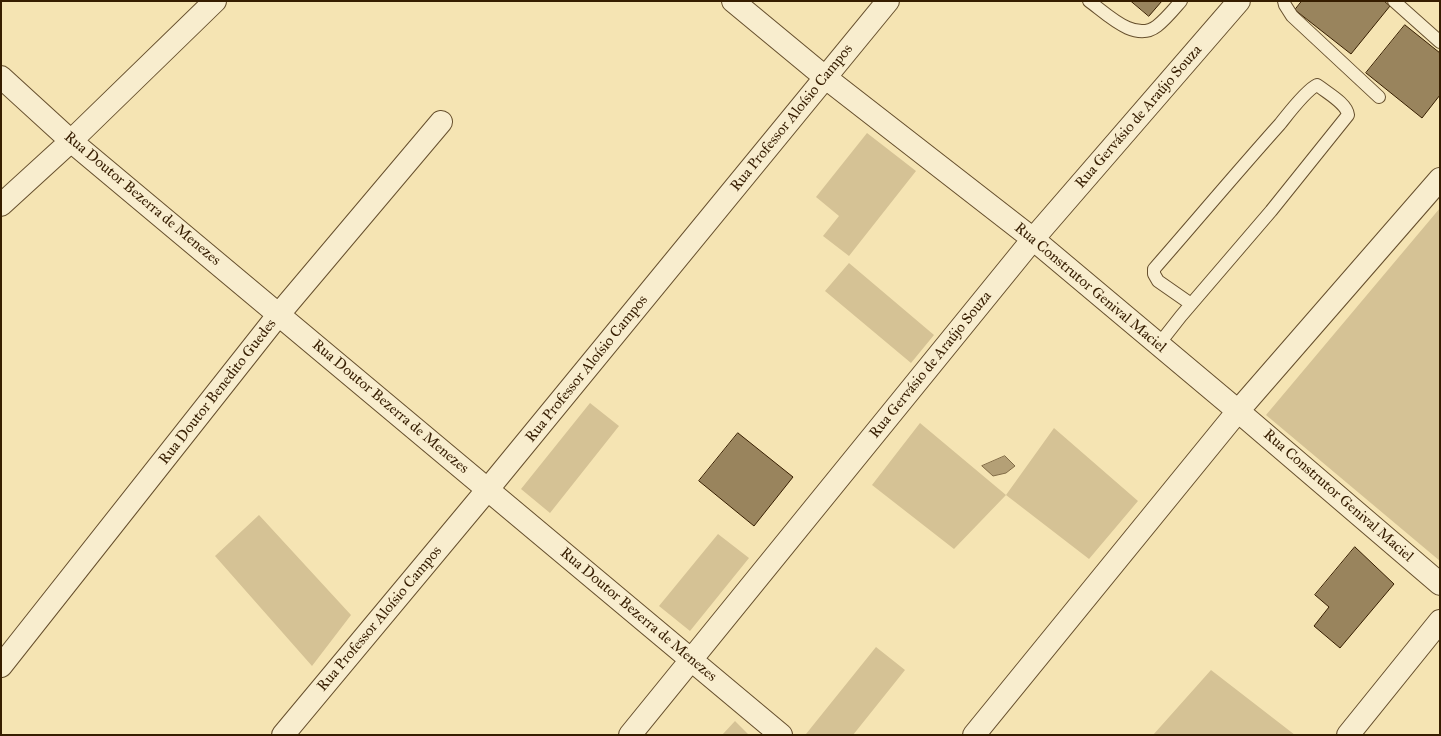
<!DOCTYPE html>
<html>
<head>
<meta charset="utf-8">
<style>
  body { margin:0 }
  #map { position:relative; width:1441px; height:736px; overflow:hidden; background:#f5e4b3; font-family:"IM FELL Great Primer",serif }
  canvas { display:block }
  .frame { position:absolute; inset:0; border:2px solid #361d00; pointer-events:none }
</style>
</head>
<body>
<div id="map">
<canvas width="1441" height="736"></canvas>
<div class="frame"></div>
</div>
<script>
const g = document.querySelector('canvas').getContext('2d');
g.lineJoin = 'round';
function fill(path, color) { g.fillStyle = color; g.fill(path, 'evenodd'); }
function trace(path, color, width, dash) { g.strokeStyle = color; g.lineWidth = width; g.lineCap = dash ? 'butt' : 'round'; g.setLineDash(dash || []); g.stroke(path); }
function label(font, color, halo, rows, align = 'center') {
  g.font = font + ' "IM FELL Great Primer",serif'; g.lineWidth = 3.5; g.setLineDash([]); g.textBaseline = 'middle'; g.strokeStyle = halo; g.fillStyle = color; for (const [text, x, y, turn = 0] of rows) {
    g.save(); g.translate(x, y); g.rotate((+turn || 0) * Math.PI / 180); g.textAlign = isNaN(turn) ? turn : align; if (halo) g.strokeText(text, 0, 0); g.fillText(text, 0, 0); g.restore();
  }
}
const green = new Path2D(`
  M867 133 916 171 849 256 823 236 839 216 816 197Z
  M1440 208V561L1266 415Z
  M849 263 934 335 911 363 825 291Z
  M590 403 619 426 550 513 521 489Z
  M920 423 1006 495 1054 428 1138 501 1089 559 1006 495 954 549 872 485Z
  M259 515 351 615 312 666 215 556Z
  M718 534 749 558 690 631 659 606Z
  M876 647 905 670 853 735H808L806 734Z
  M1211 670 1295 735H1153Z
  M735 721 749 735H722Z`);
const water = new Path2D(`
  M1005 456 1015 466 1006 473 993 476 982 466Z`);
const building = new Path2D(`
  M1131 1H1162L1149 16Z
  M1302 1H1384L1390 6 1351 54 1295 10Z
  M1405 25 1440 53V95L1422 118 1366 73Z
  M738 433 793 477 754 526 699 481Z
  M1355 547 1394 584 1340 648 1314 626 1329 607 1315 595Z`);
const lane = new Path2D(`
  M1089 1C1107 14 1135 43 1157 26 1166 19 1174 9 1181 1
  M1284 1 1285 5 1292 16 1379 97
  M1394 1 1440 42
  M1159 344 1181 316 1271 211 1348 115C1347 104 1329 94 1320 87L1317 85C1306 90 1288 114 1280 124 1237 172 1196 221 1154 269V274L1158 281 1191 304`);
const street = new Path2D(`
  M733 1 826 78 1033 239 1238 411 1440 584
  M1 77 71 141 781 735
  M1 205 71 141 215 1
  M1 666 279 314 441 122
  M283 735 488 489 888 1
  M630 735 1033 239 1239 1
  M974 735 1238 411 1440 179
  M1348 735 1440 621`);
const streetNames = [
  ["Rua Gervásio de Araújo Souza",1139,117,-49],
  ["Rua Professor Aloísio Campos",792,118,-51],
  ["Rua Doutor Bezerra de Menezes",142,199,40],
  ["Rua Construtor Genival Maciel",1090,288,40],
  ["Rua Gervásio de Araújo Souza",931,365,-51],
  ["Rua Professor Aloísio Campos",587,369,-51],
  ["Rua Doutor Benedito Guedes",218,392,-52],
  ["Rua Doutor Bezerra de Menezes",390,407,40],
  ["Rua Construtor Genival Maciel",1338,496,41],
  ["Rua Doutor Bezerra de Menezes",638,615,40],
  ["Rua Professor Aloísio Campos",380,619,-50]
];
fill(green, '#d5c295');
fill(water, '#b4a076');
trace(water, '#826c47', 1);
fill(building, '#99845d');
trace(building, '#361d00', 1);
trace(lane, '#664f2d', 14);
trace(street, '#664f2d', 24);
trace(lane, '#f8edce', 12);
trace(street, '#f8edce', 22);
label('15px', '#361d00', '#f8edce', streetNames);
</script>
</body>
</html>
